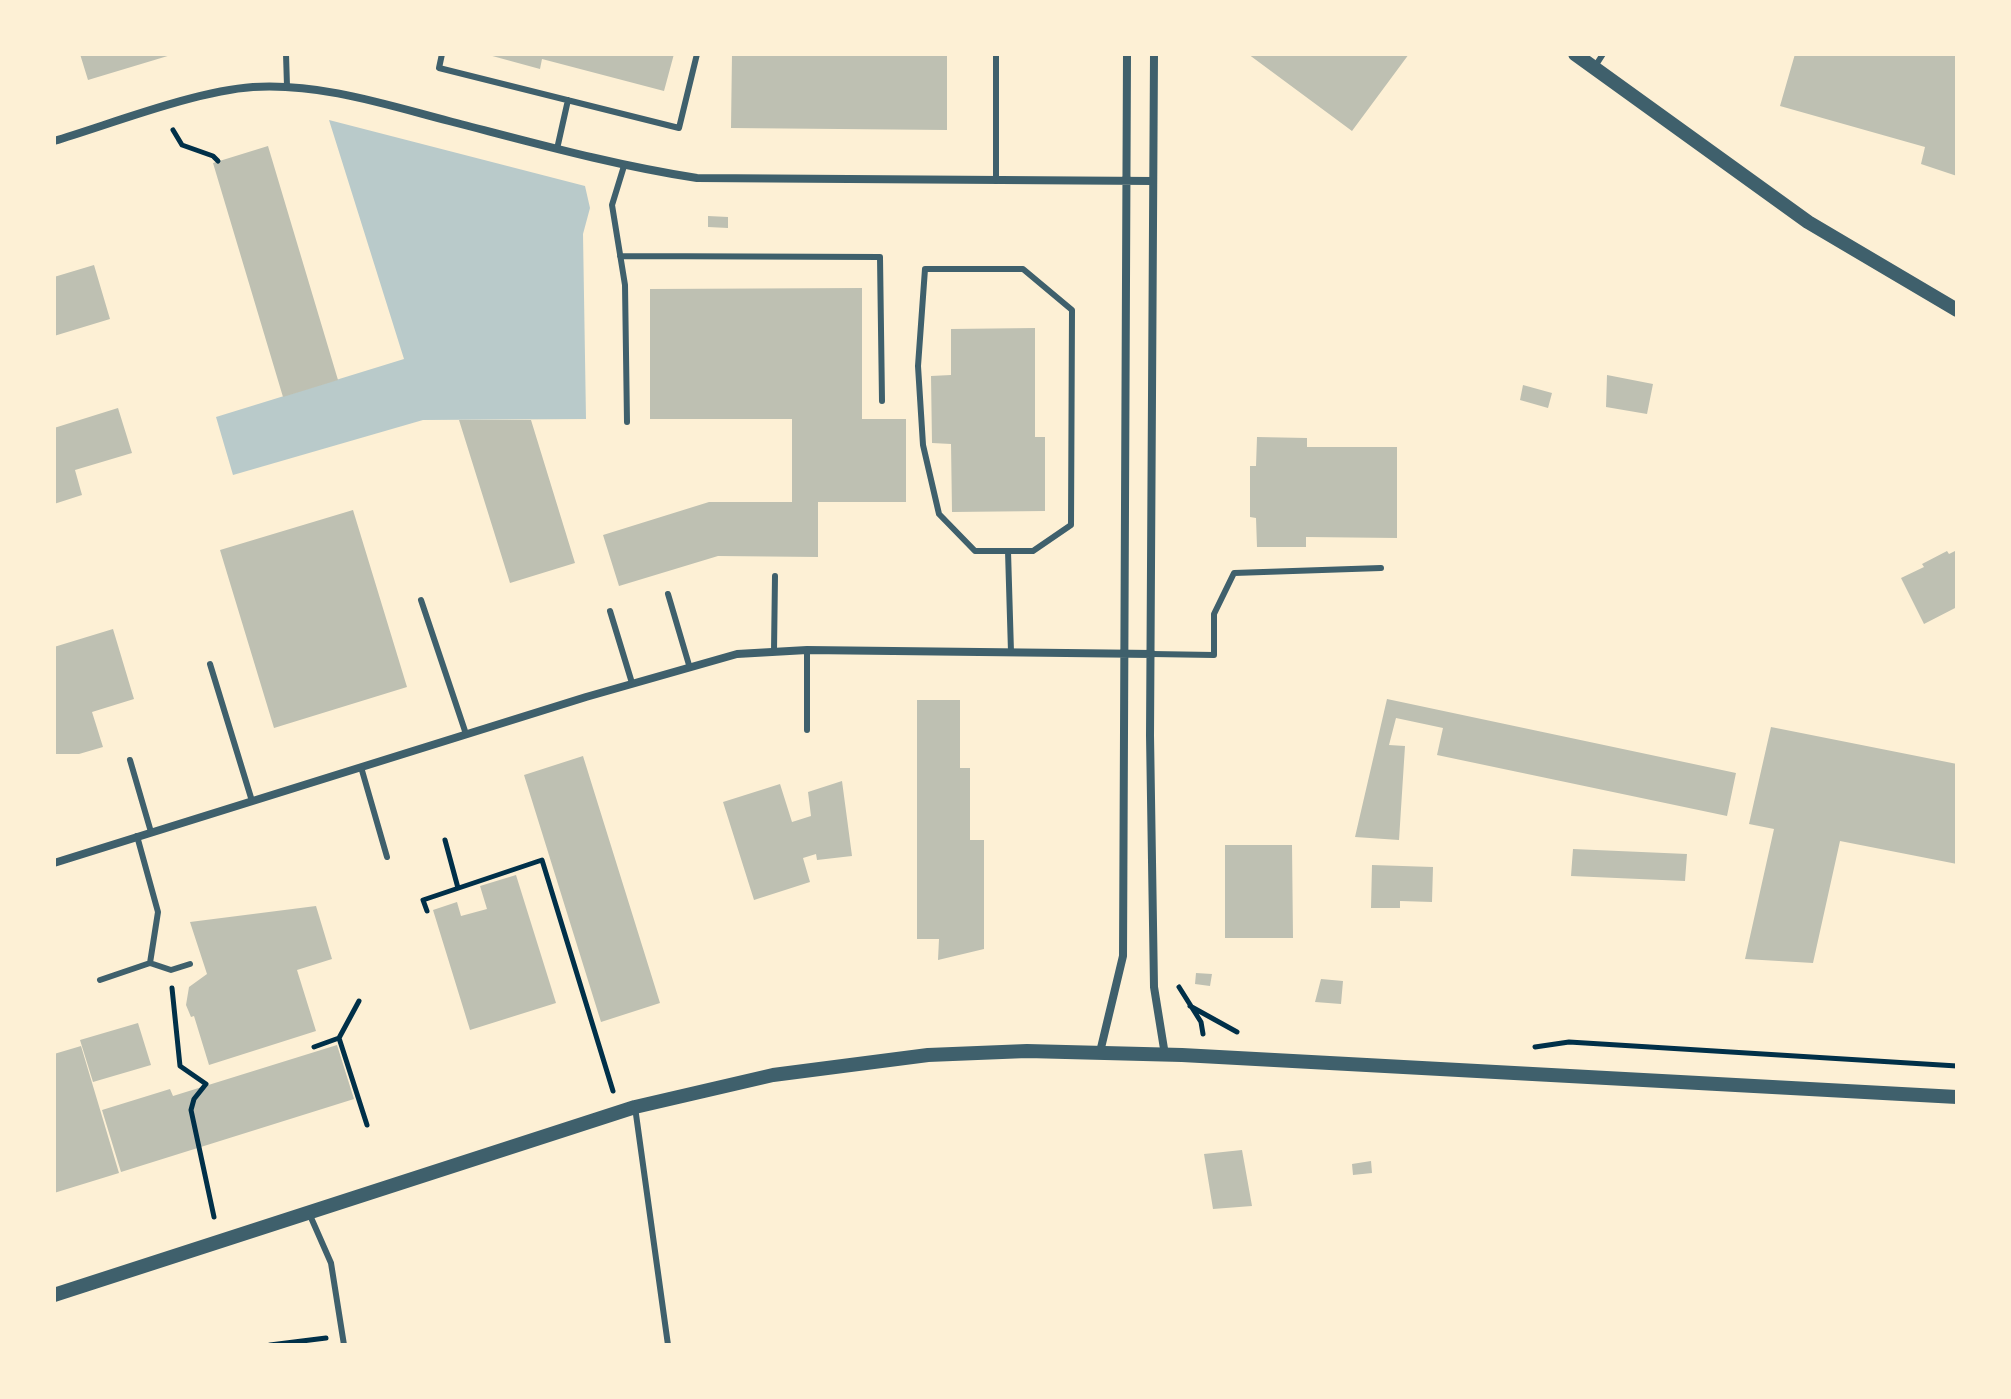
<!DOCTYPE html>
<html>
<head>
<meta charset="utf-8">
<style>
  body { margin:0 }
  #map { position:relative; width:2011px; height:1399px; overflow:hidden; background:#fdf0d5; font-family:Commissioner,sans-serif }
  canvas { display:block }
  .frame { position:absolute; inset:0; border:56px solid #fdf0d5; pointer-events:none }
</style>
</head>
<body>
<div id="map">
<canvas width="2011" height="1399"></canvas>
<div class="frame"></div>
</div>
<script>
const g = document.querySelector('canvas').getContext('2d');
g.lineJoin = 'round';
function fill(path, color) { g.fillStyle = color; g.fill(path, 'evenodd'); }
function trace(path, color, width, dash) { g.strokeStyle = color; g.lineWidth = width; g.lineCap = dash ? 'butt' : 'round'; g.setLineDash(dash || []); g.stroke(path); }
const green = new Path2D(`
  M329 120 585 186 590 208 583 234 586 419 423 420 233 475 216 417 404 359Z`);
const building = new Path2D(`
  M80 54H171V55L88 80Z
  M485 54H674L664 91 542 59 540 69Z
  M732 54H947V130L731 128Z
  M1248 54H1409L1352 131Z
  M1795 54H1957V176L1921 164 1925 147 1780 106Z
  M268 146 338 380 283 397 213 163Z
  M708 216 728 217V228L708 227Z
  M94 265 110 319 54 336V277Z
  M862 288V419H906V502H818V557L718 556 619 586 603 535 709 502H792V419H650V289Z
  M1035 328V437H1045V511L952 512 951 444 932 443 931 376 951 375V329Z
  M1607 375 1653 384 1647 414 1606 407Z
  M1523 385 1552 393 1548 408 1520 400Z
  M118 408 132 453 75 470 82 495 54 504V428Z
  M459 420H531L575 563 510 583Z
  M1257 437 1307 438V447H1397V538L1306 537V547H1257L1256 518 1250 517V466H1256Z
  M353 510 407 687 274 728 220 550Z
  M1957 550V607L1924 624 1901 578 1924 567 1922 564 1947 551 1949 554Z
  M113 629 134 699 92 712 103 747 79 754H54V647Z
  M1387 699 1736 773 1727 816 1437 755 1443 728 1396 718 1389 745 1405 746 1399 840 1355 837Z
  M917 700H960V768H970V840H984V949L938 960 939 939H917Z
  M1771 727 1957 764V864L1840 841 1813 963 1745 959 1774 829 1749 824Z
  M583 756 660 1003 601 1022 524 775Z
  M842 781 852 856 817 860 816 854 803 858 810 882 754 900 723 802 780 784 792 822 811 816 808 792Z
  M1225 845H1292L1293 938H1225Z
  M1573 849 1687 854 1685 881 1571 876Z
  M1372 865 1433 867 1432 902 1400 901V908H1371Z
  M516 875 556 1003 470 1030 433 910 457 902 461 916 487 909 480 886Z
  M316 906 332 959 297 970 316 1031 209 1065 194 1016 191 1017 186 1005 189 987 207 974 190 922Z
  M1196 973 1212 974 1210 986 1195 984Z
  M1321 979 1343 981 1341 1004 1315 1002Z
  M138 1023 151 1065 93 1082 80 1040Z
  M337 1045 354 1099 121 1172 102 1110 170 1089 173 1096Z
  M81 1046 119 1173 54 1193V1054Z
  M1242 1150 1252 1206 1213 1209 1204 1154Z
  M1371 1161 1372 1173 1353 1175 1352 1164Z`);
const path = new Path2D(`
  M173 130 182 145 213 156 218 161
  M445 840 458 888
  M427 911 423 900 542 860 613 1091
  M1179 987 1201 1022 1203 1034
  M172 988 180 1066 206 1084 194 1099 191 1110 214 1217
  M1190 1006 1237 1032
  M339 1038 359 1001
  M314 1047 339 1038 367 1125
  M1535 1047 1569 1042 1957 1066
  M270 1345 326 1338`);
const service = new Path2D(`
  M286 54 287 86
  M442 54 439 68 679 128 697 54
  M1594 68 1603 54
  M557 149 568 100
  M624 166 612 205 625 285 627 422
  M996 181V54
  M620 256 880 257 882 401
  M925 269H1023L1072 310 1071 525 1033 551H975L939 514 923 445 918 366Z
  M1008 551 1011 652
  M668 594 689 665
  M421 600 466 734
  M610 611 632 683
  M807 650V730
  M774 651 775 576
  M1152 654 1214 655V614L1234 573 1381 568
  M210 664 252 801
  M130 760 151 832
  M361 767 387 857
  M150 963 171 970 190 964
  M100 980 150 963 158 912 137 836
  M635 1107 668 1345
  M309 1213 331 1263 344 1345`);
const minor = new Path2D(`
  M1154 54 1150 735 1154 987 1165 1055
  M54 141C111 124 195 91 253 87 320 83 384 104 449 121 531 142 612 165 697 178L1153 181
  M54 863 586 697 737 654 807 650 1152 654
  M1100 1052 1123 956 1127 54`);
const tertiary = new Path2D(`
  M1575 54 1808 222 1957 310
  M54 1295 635 1107 773 1075 928 1055 1027 1051 1182 1055 1957 1097`);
fill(green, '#b9caca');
fill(building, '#bec0b2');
trace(path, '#003049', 5);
trace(service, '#3f606c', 6);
trace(minor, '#3f606c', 8);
trace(tertiary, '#3f606c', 14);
</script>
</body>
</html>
